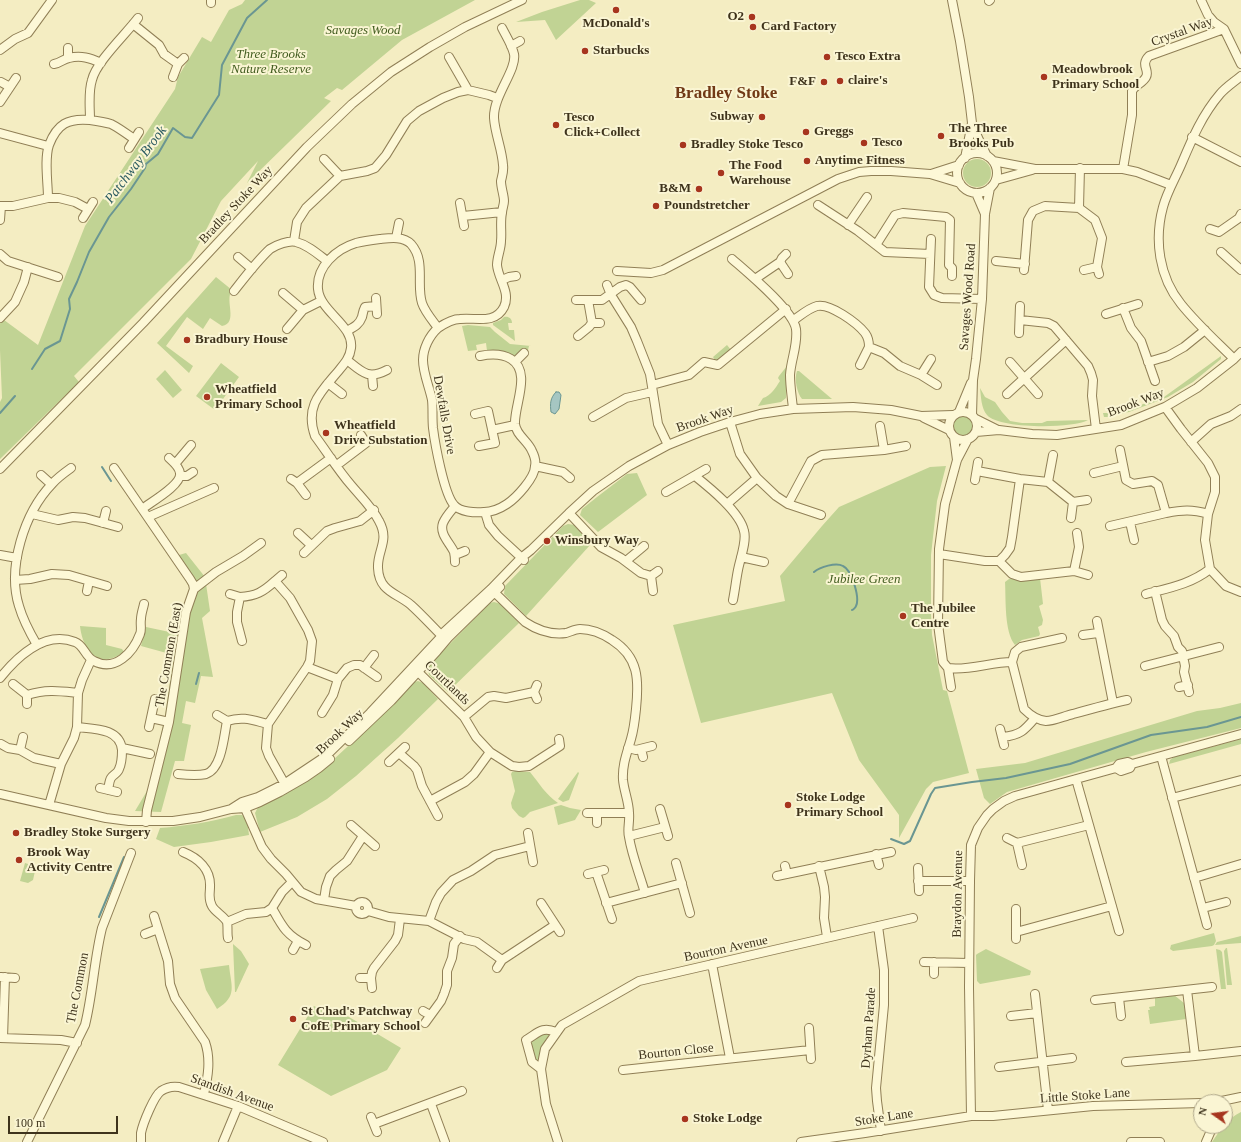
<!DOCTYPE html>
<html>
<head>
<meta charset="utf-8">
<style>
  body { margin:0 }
  #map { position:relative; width:1241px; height:1142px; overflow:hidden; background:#f4edc2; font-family:"Times New Roman",serif }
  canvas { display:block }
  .north { position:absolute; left:1193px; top:1094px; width:40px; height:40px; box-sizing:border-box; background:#faf5d3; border:1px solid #afa78a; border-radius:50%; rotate:284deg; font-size:11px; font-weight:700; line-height:16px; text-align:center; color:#3e331c }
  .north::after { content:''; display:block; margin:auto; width:14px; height:18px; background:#a7351e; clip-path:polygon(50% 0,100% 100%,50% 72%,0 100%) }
  .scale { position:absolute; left:8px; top:1116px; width:110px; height:18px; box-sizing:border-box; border:2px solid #3e331c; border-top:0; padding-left:5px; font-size:12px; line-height:14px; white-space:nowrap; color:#3e331c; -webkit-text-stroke:3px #faf5d3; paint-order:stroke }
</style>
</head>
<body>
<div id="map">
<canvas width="1241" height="1142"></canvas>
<div class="north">N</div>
<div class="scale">100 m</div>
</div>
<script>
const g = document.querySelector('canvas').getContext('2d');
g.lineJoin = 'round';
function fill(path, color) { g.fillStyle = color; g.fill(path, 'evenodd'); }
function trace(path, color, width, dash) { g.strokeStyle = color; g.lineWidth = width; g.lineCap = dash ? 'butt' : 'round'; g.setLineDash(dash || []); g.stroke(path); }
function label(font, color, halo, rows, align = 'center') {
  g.font = font + ' "Times New Roman",serif'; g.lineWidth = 4; g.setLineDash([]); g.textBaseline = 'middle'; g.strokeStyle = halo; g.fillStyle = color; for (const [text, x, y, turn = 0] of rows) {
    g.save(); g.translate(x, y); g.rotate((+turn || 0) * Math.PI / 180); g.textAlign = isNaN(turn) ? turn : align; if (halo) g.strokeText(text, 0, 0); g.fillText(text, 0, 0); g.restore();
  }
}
const green = new Path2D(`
  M245 0H475L402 40 342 90 337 88 324 98 331 101 247 183 258 161 221 201 191 259 74 376 79 382 0 459V402L2 398 0 350V317L38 345 85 226 175 89 178 77 202 37 211 42 229 10 242 4Z
  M580 0H589L596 3 556 40 545 20 516 22 542 12Z
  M963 173a14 14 0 1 1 28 0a14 14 0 1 1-28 0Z
  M216 277 232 290C224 300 239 323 222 326L210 318 203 329 187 317 166 346 193 366 189 373 157 343Z
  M504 317C508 316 512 318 512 323H508L509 330H514L515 341 493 325V323L501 320Z
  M468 325 490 327 495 332 510 344 531 346H529L528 350 525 351 517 357 499 351H487L486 343 476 345 477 350 468 351 462 326Z
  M727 345 731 350 718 361 715 360 713 357Z
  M1221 356V359L1193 382 1168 397 1129 412 1108 417H1104L1103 413H1117L1164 397Z
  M221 363 239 377 215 410 196 396Z
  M787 366 786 398 781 402 758 406 763 398C771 396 776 387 780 381L778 378 779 376Z
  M165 370 182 390 173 398 156 379Z
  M797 371H799L832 399H802C797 393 794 379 797 371Z
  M980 388 985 397 995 402 1002 412 1010 421 1022 423H1042L1047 421 1088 420C1072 429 999 429 987 415 981 408 981 396 980 388Z
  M952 426a11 11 0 1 1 22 0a11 11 0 1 1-22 0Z
  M946 466 937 501 931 555V615L932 635 943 690 947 691 969 773 933 782 926 789 899 838V815L859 760 832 693 701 723 673 625 785 601 780 576 822 526 839 507 930 467Z
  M637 473 647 495 598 532 580 515 582 509 597 497 627 474Z
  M568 524 575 525 591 544 526 616 504 594 505 586 563 526Z
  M186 553 205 577 210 611 202 618 213 677 201 676 195 703 186 701 182 723 191 725 184 761H175L161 812 135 811 150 786 165 716 174 655 141 646 146 627 179 634 191 590 172 557Z
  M1015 578H1040L1043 604 1039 606 1043 620 1042 625 1038 627 1040 634 1039 636 1022 640 1015 645C1004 632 1006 599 1005 582L1009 579Z
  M494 602 501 604 519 623 448 692 429 675 428 670 429 665 490 603Z
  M80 626 106 628V645L122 649 124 652C99 670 83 652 80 626Z
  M418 681 423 683 438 699 398 738 356 776 327 799 297 817 260 832 255 813 258 807 320 772 359 736 411 683Z
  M1241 703V728L1146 752 1007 792 990 804 984 798 976 769 1025 763 1197 711 1220 708Z
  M1241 739V744L1169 764 1170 760 1174 757Z
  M515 771 530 772C539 783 546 795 558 803L530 812 525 817 523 818 519 816 512 808 511 803 515 791 511 774 512 772Z
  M578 772 579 773 569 800 563 802 558 799Z
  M561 805 570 808 581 810 575 820 558 825 554 807Z
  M236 815H242L247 819 249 835 211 842 174 847 156 839 160 828C186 826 210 822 236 815Z
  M25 863 31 865 35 871 33 880 28 883 20 881Z
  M1214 933 1216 941 1214 945 1212 946 1173 951 1170 949 1171 945Z
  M1241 936V943L1215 945 1217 942Z
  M233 944 241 951 249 964 236 992H235Z
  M1226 948H1227L1232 985H1227L1224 951Z
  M986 949 1031 971 1030 975 980 984 977 981 976 955 977 954Z
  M1216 949 1220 950 1222 952 1226 989H1221Z
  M229 965C231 986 238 996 217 1009L206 990 200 969Z
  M1174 995 1184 1003 1186 1019 1150 1024 1148 1010H1150L1149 1007 1155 1006V997Z
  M314 1006 329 1014 334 1008 401 1048 387 1070 331 1096 278 1065Z
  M548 1030 551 1032 542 1049 538 1063H536L530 1041Z
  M1241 1112V1142H1212C1221 1129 1227 1119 1241 1112Z`);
const water = new Path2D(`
  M556 392H559L561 395 559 409 555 414 551 412C550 404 550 398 556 392Z`);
const stream = new Path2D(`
  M32 369 45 349 60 341 70 309 69 299 77 282 89 252 109 217 131 189 145 168 146 164 158 154 173 128 185 137 192 138 219 95 222 65 247 18 267 0
  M0 413 15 396
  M102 467 111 481
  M814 572C820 567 836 562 843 566 852 570 860 598 856 606 856 607 853 610 852 610
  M196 684 199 673
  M891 839 904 844 910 841 931 794 935 788 972 782 1006 778 1070 764 1151 735 1207 727 1241 717
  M99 917 124 857`);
const minor = new Path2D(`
  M211 0V3
  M952 0 960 41 969 97 972 123 965 158
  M1201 0 1208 15 1214 22 1224 29 1241 64
  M989 1 990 0
  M133 24 159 45 164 54 178 64
  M511 46 520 41
  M68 48V58
  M0 50 15 39 28 33 52 0
  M449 57 468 90
  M54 64C61 63 63 59 69 58 81 55 90 58 101 63
  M173 77 178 64 184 58
  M1 82 10 87
  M0 102 16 78
  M90 120C90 107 88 92 92 80 96 62 126 34 138 18
  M972 124 979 140 987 156
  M0 133 48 146
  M1192 137 1241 162
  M129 148 139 132
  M957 173a20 20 0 1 1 40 0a20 20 0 1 1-40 0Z
  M324 159 340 176
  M993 161 1035 169H1123L1137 172 1171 185
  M1123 169 1132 115V91C1135 85 1143 83 1146 77 1150 70 1140 65 1149 56L1224 29
  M931 174 959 165
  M996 180 1032 170
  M976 193 985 214
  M48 198C48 183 44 159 49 145 57 124 68 118 90 120 97 121 104 122 111 124 119 128 127 134 134 139
  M460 203 464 226
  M818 205 858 231 885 252 930 254
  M0 206H13L48 198H59L75 202 88 209
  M1079 208 1080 168
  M463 216 502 212
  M83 218 93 202
  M0 220 1 206
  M848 225 867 197
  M1210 229 1219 232 1239 218 1241 214
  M396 238 399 223
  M931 239 929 287 934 295 942 298 982 299
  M294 241 297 222 306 208 340 176 367 171 375 168 386 155 407 121 419 111 443 98 458 92 468 90 489 95 497 98
  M876 245 895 215 903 213 946 217 950 220 949 265 952 268V276
  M1221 252 1241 270
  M0 254 8 261 58 277
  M238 257 252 269
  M732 259C748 273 793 310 796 329 798 345 791 359 790 375 790 386 792 398 793 409
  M996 261 1025 264
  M780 262 788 274
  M1024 270 1028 220 1033 211 1045 206 1079 208 1095 220 1102 238 1097 267 1099 274
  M1084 270 1097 267
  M617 271 651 273 663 270 838 179 859 172 871 171H891L930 174 960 183
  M755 279 780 262 782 258 786 254
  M502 280 509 277 516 276
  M607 285 611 295 631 327 637 341 650 374 658 424 668 445
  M234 291C245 277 257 261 270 249 276 245 289 240 296 242 308 245 318 254 327 261
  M283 293 303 310
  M376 298 377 314
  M576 300H602L620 287 626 285 630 287 641 300
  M588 300 592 323
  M1123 308 1131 328 1141 341 1155 381
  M1106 314 1138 304
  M0 318 15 302 24 282 28 267
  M794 320C801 315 809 308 817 306 830 303 857 323 865 333 868 337 869 342 869 347L884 353 900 366 921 375 937 385
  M1020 320 1048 323 1054 326 1088 366 1091 373 1093 380 1092 396 1096 429
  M438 328C433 321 425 312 422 303 416 284 426 261 411 244 403 236 390 238 380 239 372 240 364 241 356 243 336 249 316 267 318 289 320 312 354 325 351 348 350 357 345 363 340 369 322 391 304 405 315 436 327 452 338 470 351 485 361 497 372 507 379 521 390 541 377 550 378 568 379 592 397 593 411 605 421 614 431 625 441 635
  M287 329 303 310 321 301
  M347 331C354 327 359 325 362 317 363 313 363 311 365 307L376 306
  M1019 333 1020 306
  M578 336 589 327 592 323H600
  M480 356C490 354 501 353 511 359 532 372 514 405 515 424 516 435 528 441 532 451 534 455 536 462 535 466 535 478 516 498 507 504 501 508 492 512 484 512 475 513 460 512 454 505 444 494 435 444 433 428 432 418 433 409 432 400 429 386 423 373 423 360 423 349 429 336 438 328 444 324 453 319 460 319 475 317 495 325 504 307 511 292 498 279 497 265 497 257 501 249 501 241 502 232 500 222 502 213 502 209 504 205 504 201 504 195 501 188 501 181 502 176 504 171 503 165 502 149 495 134 494 118 493 96 517 70 514 54 512 45 506 36 502 28
  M1234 359C1216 341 1197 324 1181 304 1159 277 1154 240 1163 207 1167 192 1175 179 1181 165 1192 139 1202 115 1220 94 1226 87 1234 82 1241 76
  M347 360C362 372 368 380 387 370
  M515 362 524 353
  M1010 362 1038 394
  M1148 362 1168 356 1184 347 1205 330
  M860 365 869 347
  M372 375 373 386
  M921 375 931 359
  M328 383 342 394
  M652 385 689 375 704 362 718 365 786 309
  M1007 394 1066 340
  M1165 407 1181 429 1208 463 1215 477V492L1208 514 1205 540 1210 569 1226 586 1241 592
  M949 426a14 14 0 1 1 28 0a14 14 0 1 1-28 0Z
  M959 412 971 383
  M475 414 488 411 495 443 479 446
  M972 415 973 380 976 359 982 299 985 214 990 188
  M593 417 626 398 652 392
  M924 418 949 430
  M976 419 998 430
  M730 422 740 454 757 478 776 496 788 504 821 515
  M880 426 884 450
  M492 430 515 425
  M976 432 999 430 1032 434 1057 435 1121 425 1165 407 1197 388 1234 359 1241 352
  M954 437 957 460
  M1191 442 1211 424 1231 416 1241 409
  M1120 450 1126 480 1133 484 1152 481 1158 485 1166 513C1182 510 1192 509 1208 514
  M1053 455 1048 482 1073 502 1087 500
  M175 464 191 445
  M337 465 366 443 361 435
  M535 466 563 472 570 478
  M114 468 190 579 193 584 194 589 186 612 169 722 147 810 146 822
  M0 469 143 323 307 147 352 104 391 72 430 47 465 27 522 0
  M977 471 1020 479 1048 482
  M1094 473 1123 466
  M41 475 51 484
  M180 476H187L193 472
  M695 476C710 488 740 512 744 531 747 541 740 559 738 570 736 580 735 590 733 600
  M291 479 297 483 306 495
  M1020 479 1012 537 1010 548 1005 555 999 561 1012 574 1021 577 1074 571 1088 575
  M975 480 978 462
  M297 483 331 458
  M666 492 706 469
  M727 504 757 478
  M788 504 811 461 822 455 884 450 906 446
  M455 506C451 511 446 516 443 523 439 534 450 543 454 552 455 556 455 559 455 562
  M142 509C151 502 182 485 180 473 179 466 173 462 169 458
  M485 512 489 525 498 536 524 560
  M569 513 601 547 621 558 641 573 651 576 653 591
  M32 514 58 520 73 517 85 518 118 527
  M148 517 214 488
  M1071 518 1073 502
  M1130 522 1134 540
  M103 523 106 511
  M1110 526 1166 513
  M298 533 311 545
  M304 553 327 531 335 528 360 521 374 510
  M939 554 985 561H999
  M0 555 17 558
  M455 555 465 551
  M741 557 764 562
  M626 561 644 546
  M1074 571 1079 547 1077 533
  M651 576 658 571
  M15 580 30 579 52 574 69 575 107 586
  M275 581 282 575
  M194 589 216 572 243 556 261 543
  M492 590 525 622C537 630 551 635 566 633 570 632 575 629 580 629 591 629 603 634 612 640 639 657 639 680 636 709 635 719 634 729 631 739 627 753 622 765 623 780 624 791 629 802 629 813 630 821 627 830 629 837 632 856 640 875 645 893
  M87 591 89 581
  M1155 591 1162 620 1165 626 1174 636 1178 647 1182 651 1185 666 1184 672 1189 692
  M230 594 240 597
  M1146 594C1169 588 1191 584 1210 569
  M1097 621 1113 703
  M1083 635 1098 633
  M242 641 237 622V612L240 597C256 596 263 592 275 581L290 598 308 630 312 641 310 661 307 667 268 724 266 748 269 756 287 788
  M37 645C30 633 23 620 19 606 7 568 24 513 52 484 57 478 64 473 71 468
  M1012 662 1015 652 1021 647 1062 638
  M1145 666 1219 647
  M307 667 338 679
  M364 668 374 655
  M414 668 464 717 476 737 490 752 512 766 519 767 529 766 560 746 559 739
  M948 668C968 671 991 662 1012 662L1024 709C1030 715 1037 720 1046 721 1055 721 1064 716 1073 714 1091 709 1109 704 1127 700
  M0 678C17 657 45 630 75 642 84 645 85 657 94 661 115 672 133 653 140 634 142 630 140 624 141 619 141 614 143 609 144 604
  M13 684 27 695C47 689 59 691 78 693
  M951 687 948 668 943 662 938 624 939 549 945 504 957 460 968 439
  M1179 687 1188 685
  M27 695V704
  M537 699 534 692 537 685
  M322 713 333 695 338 679 347 668 354 665H360L377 677
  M217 715 227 721
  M464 717 488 697 494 696 506 698 534 692
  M151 718 169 722
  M77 727C94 729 120 728 122 750 122 756 122 763 119 769 118 773 113 775 111 778 109 781 109 786 108 790
  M149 727 155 699
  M1000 729 1004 745
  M1003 737C1020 735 1024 731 1035 718
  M349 741 391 701 437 651 448 638 500 587
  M1 744 8 748 20 750 34 758 61 764
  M122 748 150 754
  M628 748 636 750 652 746
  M641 749 643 757
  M20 750 23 737
  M399 753 414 766 417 770 422 786 438 816
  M1161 756 1207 925
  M389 762 405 747
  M1116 768 1121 771 1130 768 1132 764
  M178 774C187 775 197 776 206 774 222 769 224 735 227 721 243 716 252 720 268 724
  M1076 779 1119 931
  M100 788 117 792
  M0 794 106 818 129 821H173L200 817 231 809 245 808 260 802 280 792 306 777 319 768 330 759
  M1172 798 1241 780
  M430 801 465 782 474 774 490 752
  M243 804 262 847 271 859 286 874 301 892 316 899 356 906
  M49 805 61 764 74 738 77 727 78 693 82 680 91 660
  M231 809 242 802 258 797 284 784 326 756 370 713 440 638 442 634 491 589 521 558 531 550 569 513 593 491 629 466 668 445 700 432 730 422 760 414 793 409 853 407 891 410 921 416 953 415
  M660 809 668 836
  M587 813H629
  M597 813V823
  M351 825 375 846
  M528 833 533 862
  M629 836 665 827
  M1007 838 1017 843 1022 865
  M1017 843 1089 825
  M183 852C198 858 211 869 210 887 210 894 208 899 212 906 215 912 224 916 227 922 228 926 227 934 228 938
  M876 854 879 865
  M676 863 690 913
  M785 866 787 874
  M819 866 824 887 825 897 824 918 827 937
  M918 868 919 891
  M596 872 612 919
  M588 874 604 870
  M777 876 891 852
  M1194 878 1241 864
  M918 881H970
  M324 900 326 887 330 876 336 870 347 861 363 836
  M356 908a6 6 0 1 1 12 0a6 6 0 1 1-12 0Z
  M541 903 560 932
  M606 903 682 883
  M272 908C282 926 286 935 306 945
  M1203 908 1226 902
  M1016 909V939
  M368 911 389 917 429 921 464 939 477 942 502 960
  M154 916 168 961 170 984 175 998 205 1042C211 1059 208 1077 204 1094
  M429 921 436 902 441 893 453 880 471 871 495 855 530 846
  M227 922 246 914 266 912 272 908 282 892 292 882
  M878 926 884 970V1005L876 1088 877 1101 881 1131
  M1016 932 1112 906
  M145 934 158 929
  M293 950 298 941
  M924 962 969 963
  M712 964 730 1058
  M497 968 502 960 555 925
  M934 974V962
  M1 977 15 978
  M360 978H371L372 972 374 968 395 941 398 935 400 919
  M371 978 372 988
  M1187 990 1195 1056
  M1035 994 1048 1110
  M1119 998 1121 1016
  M1095 1000 1212 987
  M423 1011 430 1015
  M1011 1016 1037 1013
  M425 1023 441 1001 444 994 447 985V971L452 958 454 944 460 936
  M809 1028 811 1059
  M0 1038 61 1040 77 1043
  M3 1038 5 977
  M1126 1062 1195 1056 1241 1051
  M999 1067 1072 1058
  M541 1069 532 1062 526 1040C538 1033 542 1026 556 1032
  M623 1070 810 1050
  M1217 1102 1241 1097
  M431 1104 445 1142
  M971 1116 969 987 970 881 971 845 978 828 987 815 993 809 1004 801 1015 796 1116 768 1119 764 1128 762 1132 764 1241 734
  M371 1117 377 1132
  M374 1124 462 1091
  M27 1142 85 1025C93 993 94 960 102 928L131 853
  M141 1142C141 1139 141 1136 141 1133 143 1123 154 1096 161 1091 167 1087 173 1086 179 1087L238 1106 323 1142
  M223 1142 238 1106
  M558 1142 546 1104 541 1069 545 1049 562 1025 639 981 913 918
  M801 1142 865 1133 971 1116H993L1093 1106 1201 1103
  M1131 1142H1160
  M1206 1142 1213 1126`);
const markers = [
  [616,10,4,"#a7351e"],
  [752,17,4,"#a7351e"],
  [753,27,4,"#a7351e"],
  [585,51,4,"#a7351e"],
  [827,57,4,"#a7351e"],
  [1044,77,4,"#a7351e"],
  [840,81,4,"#a7351e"],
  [824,82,4,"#a7351e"],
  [762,117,4,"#a7351e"],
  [556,125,4,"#a7351e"],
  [806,132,4,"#a7351e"],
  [941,136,4,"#a7351e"],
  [864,143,4,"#a7351e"],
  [683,145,4,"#a7351e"],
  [807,161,4,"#a7351e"],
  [721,173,4,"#a7351e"],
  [699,189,4,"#a7351e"],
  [656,206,4,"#a7351e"],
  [187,340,4,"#a7351e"],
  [207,397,4,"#a7351e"],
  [326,433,4,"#a7351e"],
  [547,541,4,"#a7351e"],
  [903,616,4,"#a7351e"],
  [788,805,4,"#a7351e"],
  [16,833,4,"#a7351e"],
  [19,860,4,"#a7351e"],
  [293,1019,4,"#a7351e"],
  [685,1119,4,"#a7351e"]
];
const poiNames = [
  ["O2",744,17,"right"],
  ["McDonald's",616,24,"center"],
  ["Card Factory",761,27],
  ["Starbucks",593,51],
  ["Tesco Extra",835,57],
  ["Meadowbrook",1052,70],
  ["Primary School",1052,85],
  ["claire's",848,81],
  ["F&F",816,82,"right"],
  ["Subway",754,117,"right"],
  ["Tesco",564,118],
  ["Click+Collect",564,133],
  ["The Three",949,129],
  ["Brooks Pub",949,144],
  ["Greggs",814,132],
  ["Tesco",872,143],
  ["Bradley Stoke Tesco",691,145],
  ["Anytime Fitness",815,161],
  ["The Food",729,166],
  ["Warehouse",729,181],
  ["B&M",691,189,"right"],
  ["Poundstretcher",664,206],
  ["Bradbury House",195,340],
  ["Wheatfield",215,390],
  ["Primary School",215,405],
  ["Wheatfield",334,426],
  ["Drive Substation",334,441],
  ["Winsbury Way",555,541],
  ["The Jubilee",911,609],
  ["Centre",911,624],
  ["Stoke Lodge",796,798],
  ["Primary School",796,813],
  ["Bradley Stoke Surgery",24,833],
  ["Brook Way",27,853],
  ["Activity Centre",27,868],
  ["St Chad's Patchway",301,1012],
  ["CofE Primary School",301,1027],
  ["Stoke Lodge",693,1119]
];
const parkNames = [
  ["Savages Wood",363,31],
  ["Three Brooks",271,55],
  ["Nature Reserve",271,70],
  ["Jubilee Green",864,580]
];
const streetNames = [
  ["Crystal Way",1182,32,-20],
  ["Bradley Stoke Way",236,205,-47],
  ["Savages Wood Road",968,297,-86],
  ["Brook Way",1136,403,-21],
  ["Dewfalls Drive",444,415,80],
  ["Brook Way",705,419,-19],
  ["The Common (East)",169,655,-80],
  ["Courtlands",447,683,44],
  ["Brook Way",340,732,-43],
  ["Braydon Avenue",958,894,-89],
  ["Bourton Avenue",726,949,-12],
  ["The Common",78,988,-79],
  ["Dyrham Parade",869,1028,-86],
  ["Bourton Close",676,1052,-6],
  ["Standish Avenue",232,1093,20],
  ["Little Stoke Lane",1085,1096,-4],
  ["Stoke Lane",884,1118,-9]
];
const waterNames = [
  ["Patchway Brook",136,165,-53]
];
const districtNames = [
  ["Bradley Stoke",726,94]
];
fill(green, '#c1d394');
fill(water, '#a5c6c2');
trace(water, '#6a9692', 1);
trace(stream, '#6a9692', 2);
trace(minor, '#907f56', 10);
trace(minor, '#fdf8d7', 8);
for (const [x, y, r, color] of markers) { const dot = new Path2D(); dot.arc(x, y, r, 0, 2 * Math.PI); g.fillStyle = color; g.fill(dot); trace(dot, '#faf5d3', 1.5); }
label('bold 13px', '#3e331c', '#faf5d3', poiNames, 'left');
label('italic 13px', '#435d20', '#faf5d3', parkNames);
label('13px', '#3e331c', '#faf5d3', streetNames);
label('italic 14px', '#2a5a60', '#faf5d3', waterNames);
label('bold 17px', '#713916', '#faf5d3', districtNames);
</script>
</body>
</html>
